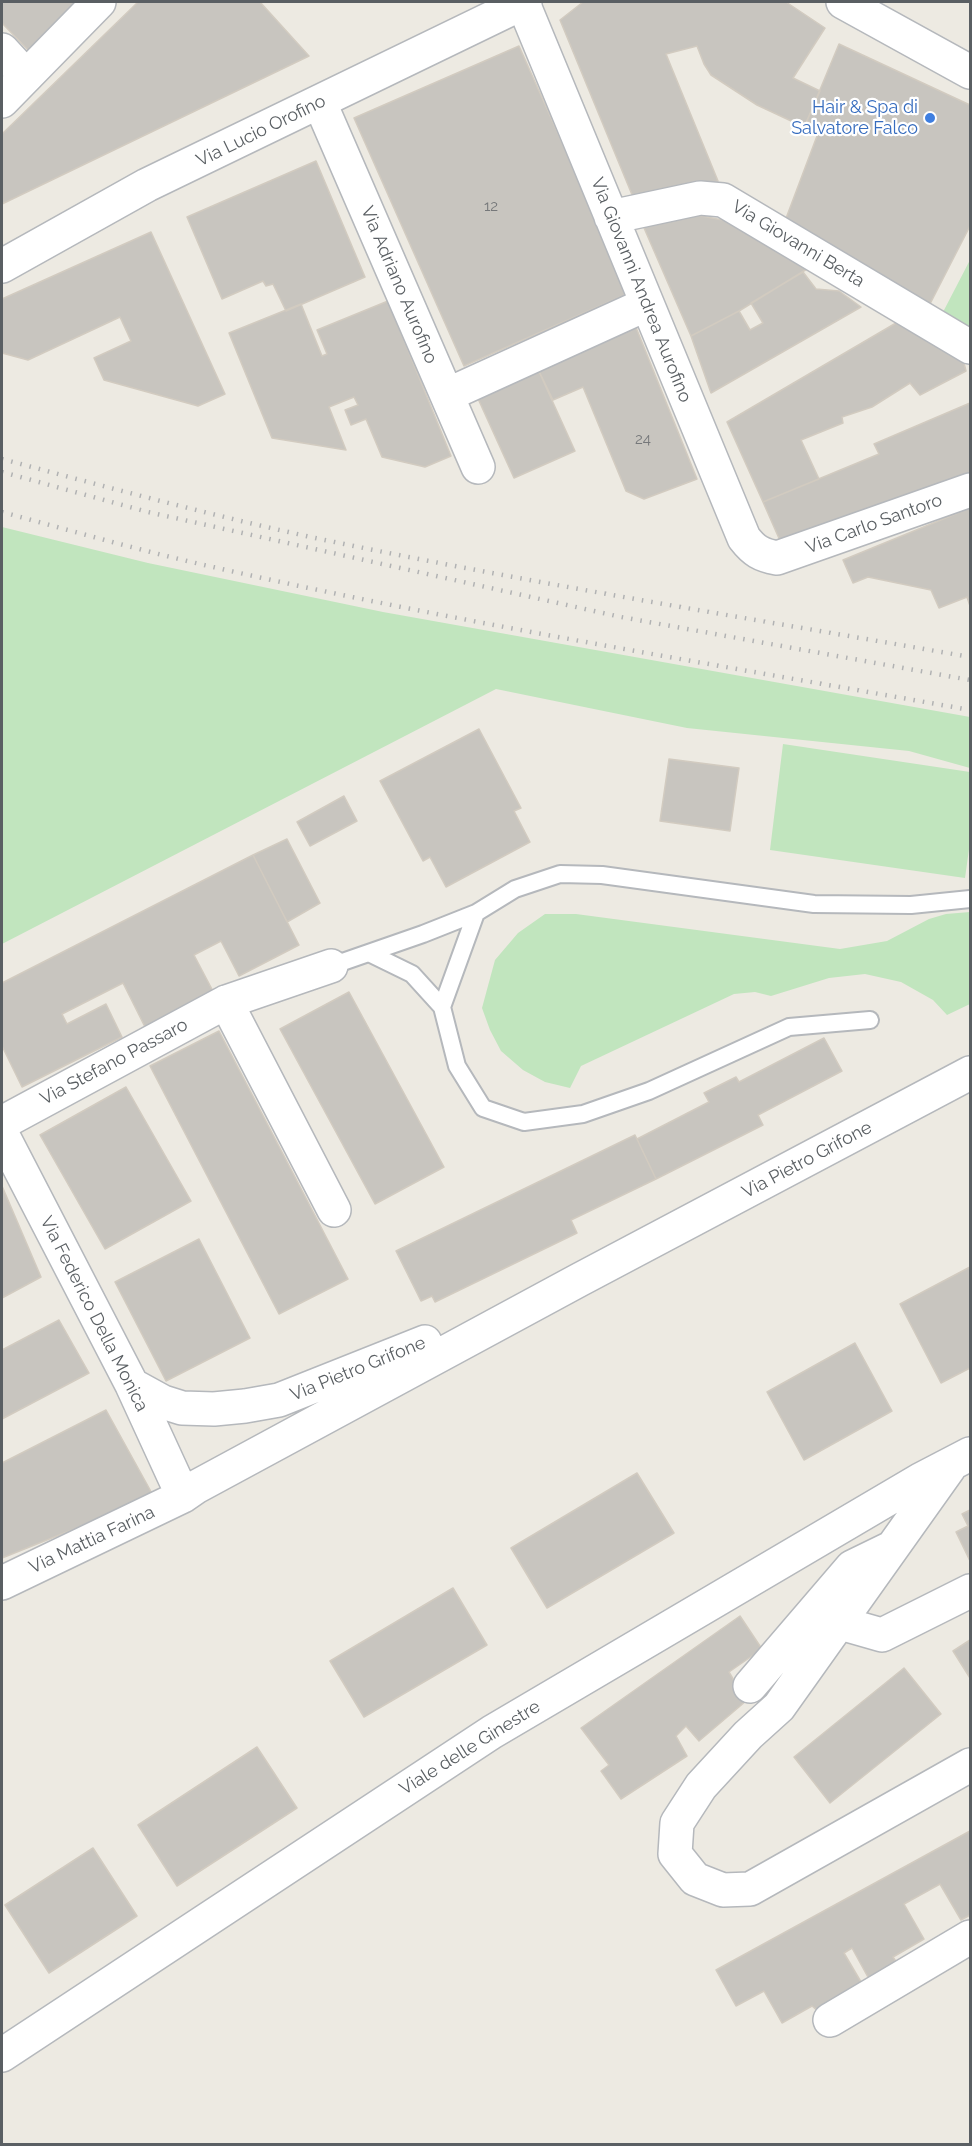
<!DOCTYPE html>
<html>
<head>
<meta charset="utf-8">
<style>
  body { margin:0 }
  #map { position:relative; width:972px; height:2146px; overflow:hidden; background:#edeae2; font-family:Raleway,sans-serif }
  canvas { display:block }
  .frame { position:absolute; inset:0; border:3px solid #5a5f63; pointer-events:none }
</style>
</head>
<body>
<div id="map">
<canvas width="972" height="2146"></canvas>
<div class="frame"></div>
</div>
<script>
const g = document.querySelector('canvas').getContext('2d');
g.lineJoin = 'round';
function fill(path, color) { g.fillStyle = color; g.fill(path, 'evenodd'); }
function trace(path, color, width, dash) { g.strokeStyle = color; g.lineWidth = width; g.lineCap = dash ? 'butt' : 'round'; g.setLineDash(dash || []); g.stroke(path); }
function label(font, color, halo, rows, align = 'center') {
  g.font = font + ' Raleway,sans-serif'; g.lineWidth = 4.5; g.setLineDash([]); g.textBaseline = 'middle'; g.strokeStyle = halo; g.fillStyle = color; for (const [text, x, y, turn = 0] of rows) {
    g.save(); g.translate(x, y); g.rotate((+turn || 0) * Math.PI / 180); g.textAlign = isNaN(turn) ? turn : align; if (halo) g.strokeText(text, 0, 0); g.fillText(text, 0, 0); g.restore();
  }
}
const green = new Path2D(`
  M970 260V329L942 314Z
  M2 527 148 563 383 612 970 717V768L909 751 687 728 496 689 2 944Z
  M783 744 970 772V842L965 878 770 850Z
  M970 912V1004L947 1015 933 1000 901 982 865 974 829 978 771 996 755 992 734 994 581 1066 570 1088 545 1082 523 1070 501 1051 490 1030 482 1008 495 960 518 933 545 914H576L840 949 887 941 929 919 946 914Z`);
const building = new Path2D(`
  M2 2H81L29 51 2 23Z
  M138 2H260L309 56 2 204V134Z
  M583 2H786L825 28 793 78 820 91 804 127 757 105 711 75 704 64 697 46 666 54 718 181 635 202 560 20Z
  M839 44 970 105V226L930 304 785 221 820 128 807 121Z
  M519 46 629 293 464 366 354 118Z
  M316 161 365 277 286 311 273 284 266 286 263 281 222 299 187 217Z
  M696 215 728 221 807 269 739 311 691 336 641 221Z
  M151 232 225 394 198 406 104 380 94 358 131 341 120 317 28 360 2 353V299Z
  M803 272 816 289 839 291 861 307 711 393 691 336 739 311 750 330 763 323 751 303Z
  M388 301 451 456 425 467 382 457 366 419 351 425 345 410 358 405 354 397 329 407 346 450 272 438 229 333 301 304 322 356 327 354 317 330Z
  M633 320 697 479 644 499 626 491 583 387 553 400 536 365Z
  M896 323 963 359 966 371 920 395 910 383 872 407 842 417 843 423 801 440 819 479 763 502 727 422Z
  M536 365 575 451 514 478 475 392Z
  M970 403V476L785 552 763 502 879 454 874 444Z
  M970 508V606L967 597 939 608 931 590 868 577 853 583 843 560Z
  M479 729 521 808 514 811 530 842 446 887 430 857 423 861 380 781Z
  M669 759 739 768 730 831 660 821Z
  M344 796 357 821 310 846 297 822Z
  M287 839 320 903 287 922 253 855Z
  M253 855 299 945 239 976 221 941 194 955 215 995 146 1029 123 983 62 1014 67 1024 106 1004 122 1037 22 1087 2 1046V983Z
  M349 992 444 1167 375 1204 280 1029Z
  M219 1031 348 1279 279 1314 150 1066Z
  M824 1038 842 1071 758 1115 763 1125 656 1179 637 1139 709 1102 704 1093 736 1077 739 1082Z
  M126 1087 191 1201 105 1249 40 1135Z
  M635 1135 656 1179 571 1220 577 1233 435 1302 432 1296 421 1301 396 1251Z
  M2 1186 41 1277 2 1298Z
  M199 1239 250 1338 166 1381 115 1282Z
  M970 1267V1368L941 1383 900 1304Z
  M59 1320 89 1373 2 1419V1350Z
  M855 1343 892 1411 804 1460 767 1392Z
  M106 1410 154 1497 2 1558V1463Z
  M637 1473 674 1533 547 1608 511 1548Z
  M970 1510V1561L956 1532 968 1526 962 1514Z
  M453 1588 487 1645 364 1717 330 1661Z
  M740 1616 762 1649 729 1672 746 1701 699 1741 686 1726 676 1736 687 1756 621 1799 601 1771 609 1765 581 1728Z
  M970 1640V1678L953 1651Z
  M904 1668 941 1714 830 1803 794 1757Z
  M257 1747 297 1808 177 1886 138 1825Z
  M970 1831V1915L961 1920 940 1884 904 1904 924 1939 893 1957 897 1963 869 1979 852 1948 844 1953 864 1987 819 2012 812 2006 782 2023 764 1991 736 2006 716 1970Z
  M93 1848 137 1916 49 1973 5 1905Z`);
const service = new Path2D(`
  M369 953 412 974 442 1007 457 1066 483 1108 524 1122 583 1114 649 1091 789 1027 870 1020
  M331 966 423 934 476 913 515 889 560 874 602 875 814 904 911 905 970 899
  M442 1007 476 913`);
const minor = new Path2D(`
  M523 3 744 538C754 551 761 555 777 558L970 490
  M2 50 26 76
  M320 103 478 467
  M611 217 700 198 723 200 970 347
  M447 395 647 304
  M226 1002 334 1210
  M2 1123 226 1002 331 966
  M949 1468 779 1707 748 1735 701 1786 677 1823 675 1854 695 1879 723 1890 750 1889 970 1765
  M840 1623 882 1635 970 1591
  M750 1686 852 1567 889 1549
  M830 2020 970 1937
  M2 2055 492 1732 920 1480 970 1454`);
const tertiary = new Path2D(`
  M843 2 970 72
  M2 101 99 2
  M2 266 147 185 525 2
  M2 1134 132 1385 183 1496
  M132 1385 163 1402 182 1408 214 1409 245 1406 279 1400 425 1342
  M2 1583 183 1496 196 1487 579 1280 970 1073`);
const rail = new Path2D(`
  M2 459C107 487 213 516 320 539 535 584 753 619 970 657
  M2 472 148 512 621 617 970 680
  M2 512C72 531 142 551 213 567 464 624 718 665 970 710`);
const markers = [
  [930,118,6,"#3f7fe0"]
];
const numberNames = [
  ["12",491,206],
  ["24",643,439]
];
const shopNames = [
  ["Hair & Spa di",918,108],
  ["Salvatore Falco",918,129]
];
const streetNames = [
  ["Via Lucio Orofino",261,131,-26],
  ["Via Giovanni Berta",798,244,31],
  ["Via Adriano Aurofino",399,285,67],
  ["Via Giovanni Andrea Aurofino",641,290,68],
  ["Via Carlo Santoro",874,524,-20],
  ["Via Stefano Passaro",114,1062,-28],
  ["Via Pietro Grifone",807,1160,-28],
  ["Via Federico Della Monica",94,1314,63],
  ["Via Pietro Grifone",358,1369,-22],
  ["Via Mattia Farina",92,1540,-25],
  ["Viale delle Ginestre",470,1748,-32]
];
fill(green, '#c1e5be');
fill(building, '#c8c5bf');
trace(building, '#d2cbc0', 1.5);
trace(service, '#b5b8bc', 20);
trace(minor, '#b5b8bc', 36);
trace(tertiary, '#b5b8bc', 36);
trace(service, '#fff', 16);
trace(minor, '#fff', 33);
trace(tertiary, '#fff', 33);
trace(rail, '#b1b2b3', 4.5, [1.5, 8]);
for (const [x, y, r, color] of markers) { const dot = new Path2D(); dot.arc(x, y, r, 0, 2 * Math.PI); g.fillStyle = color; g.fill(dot); trace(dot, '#fff', 2); }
label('15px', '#76787a', null, numberNames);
label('18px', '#366cbe', '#fff', shopNames, 'right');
label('18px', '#5a5f63', '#fff', streetNames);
</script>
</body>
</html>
